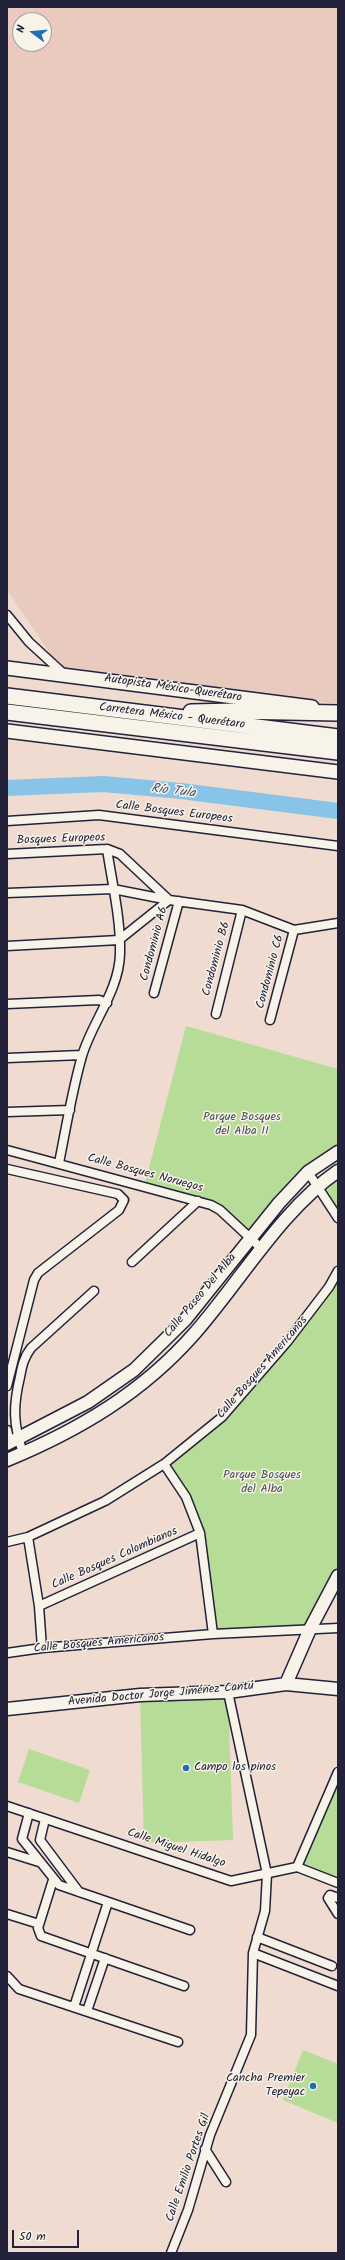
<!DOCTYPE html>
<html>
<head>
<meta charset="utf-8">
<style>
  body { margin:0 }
  #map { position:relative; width:345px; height:2260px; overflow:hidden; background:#efdbd0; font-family:Kalam,sans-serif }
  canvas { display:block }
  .frame { position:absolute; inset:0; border:8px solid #22223b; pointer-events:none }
  .north { position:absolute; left:12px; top:12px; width:40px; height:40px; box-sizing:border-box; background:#f7f3e8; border:1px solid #a29fa3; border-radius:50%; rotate:286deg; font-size:11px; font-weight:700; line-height:16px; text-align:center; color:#22223b }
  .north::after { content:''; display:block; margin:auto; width:14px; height:18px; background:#1f6fb2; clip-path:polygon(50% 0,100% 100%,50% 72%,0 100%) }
  .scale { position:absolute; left:12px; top:2230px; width:67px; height:18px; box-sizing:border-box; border:2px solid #22223b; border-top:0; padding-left:5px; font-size:12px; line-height:14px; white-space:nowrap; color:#22223b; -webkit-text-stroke:3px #f7f3e8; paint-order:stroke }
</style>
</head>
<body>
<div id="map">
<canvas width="345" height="2260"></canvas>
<div class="frame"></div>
<div class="north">N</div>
<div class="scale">50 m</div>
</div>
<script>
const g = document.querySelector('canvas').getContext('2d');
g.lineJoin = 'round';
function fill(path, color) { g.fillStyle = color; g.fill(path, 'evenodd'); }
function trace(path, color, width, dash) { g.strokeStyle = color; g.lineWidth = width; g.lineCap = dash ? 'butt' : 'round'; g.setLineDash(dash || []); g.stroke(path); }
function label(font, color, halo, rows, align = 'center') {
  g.font = font + ' Kalam,sans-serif'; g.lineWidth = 3; g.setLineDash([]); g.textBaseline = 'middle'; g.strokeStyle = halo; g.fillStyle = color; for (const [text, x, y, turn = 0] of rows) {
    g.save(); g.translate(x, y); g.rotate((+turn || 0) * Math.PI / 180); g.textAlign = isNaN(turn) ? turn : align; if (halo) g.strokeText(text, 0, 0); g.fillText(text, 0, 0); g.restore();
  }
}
const built = new Path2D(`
  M7 7H338V704L171 684 65 675 7 590ZM20 20H44V44H20Z`);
const green = new Path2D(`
  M186 1026 338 1069V1152L308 1172 250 1238 220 1210 144 1187Z
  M338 1171V1218L318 1185Z
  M338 1271V1576L310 1629 213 1634 200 1533 164 1464 222 1417 287 1342Z
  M228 1692 233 1840 144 1843 140 1695Z
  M29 1749 90 1770 79 1803 18 1782Z
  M338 1776V1883L297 1867Z
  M303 2050 338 2064V2123L283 2100Z`);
const river = new Path2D(`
  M7 788 103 784 181 791 338 811`);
const street = new Path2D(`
  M7 615 29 642 65 675
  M7 821 99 815 338 846
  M7 854 107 849 120 854 169 900 119 940 7 946
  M7 893 113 889 169 900 242 910 294 930 338 923
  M154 993 179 901
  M7 1004 99 1000 107 1003
  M216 1014 242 910
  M270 1020 294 930
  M7 1058 82 1055
  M7 1112 70 1110
  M7 1150 211 1205 220 1210 262 1249
  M59 1163C66 1128 72 1091 82 1056 92 1022 119 991 120 954 121 919 112 883 107 849
  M7 1169 118 1194 124 1200 119 1210 38 1273 34 1280 7 1386
  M308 1172 338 1218
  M132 1262 198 1201
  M7 1430 10 1443
  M23 1453C13 1424 13 1406 20 1377 22 1366 24 1357 31 1348L94 1291
  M164 1464 186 1497 200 1533 213 1634
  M28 1537 39 1606 42 1648
  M7 1542 28 1537 105 1501 164 1464 222 1417 287 1342 329 1287 338 1271
  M39 1606 200 1533
  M7 1653 42 1648 213 1634 338 1628
  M7 1806 231 1881 297 1867 338 1883
  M29 1813 22 1839 59 1885 190 1930
  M45 1819 40 1840 79 1892
  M7 1852 39 1862
  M297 1867 338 1772
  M53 1880 38 1928 41 1936 184 1986
  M338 1898 330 1895 328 1898 338 1914
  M7 1914 39 1924
  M257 1937 332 1966
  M253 1953 338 1986
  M7 1976 19 1989 178 2042
  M74 2007 108 1902
  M87 2011 105 1958
  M205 2149 226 2182
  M171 2253 188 2210 210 2135 251 2035 253 1953 265 1911 267 1874 228 1692`);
const secondary = new Path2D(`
  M7 1444 88 1402 134 1370 185 1320 279 1203 308 1172 338 1152
  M7 1460C79 1430 142 1393 194 1334 240 1282 281 1210 338 1171
  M286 1684 310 1629 338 1576
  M7 1709 140 1695 228 1692 286 1684 338 1689`);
const primary = new Path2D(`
  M7 668 312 707
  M7 731 338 772`);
const highway = new Path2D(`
  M7 696 338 737
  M7 712 338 752
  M191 712 235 711 338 713`);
const markers = [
  [186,1768,4,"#1f6fb2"],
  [313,2086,4,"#1f6fb2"]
];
const streetNames = [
  ["Autopista México-Querétaro",173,689,8],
  ["Carretera México - Querétaro",172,717,7],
  ["Calle Bosques Europeos",174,813,7],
  ["Bosques Europeos",61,840,-2],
  ["Condominio A6",155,944,-75],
  ["Condominio B6",217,959,-75],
  ["Condominio C6",271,972,-75],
  ["Calle Bosques Noruegos",145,1174,15],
  ["Calle Paseo Del Alba",201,1296,-50],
  ["Calle Bosques Americanos",263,1368,-49],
  ["Calle Bosques Colombianos",115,1559,-24],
  ["Calle Bosques Americanos",99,1644,-5],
  ["Avenida Doctor Jorge Jiménez Cantú",161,1695,-5],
  ["Calle Miguel Hidalgo",176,1849,18],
  ["Calle Emilio Portes Gil",189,2168,-71]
];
const parkNames = [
  ["Parque Bosques",242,1118],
  ["del Alba II",242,1132],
  ["Parque Bosques",262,1476],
  ["del Alba",262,1490]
];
const poiNames = [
  ["Campo los pinos",194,1768],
  ["Cancha Premier",305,2079,"right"],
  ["Tepeyac",305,2093,"right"]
];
const waterNames = [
  ["Río Tula",173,792,7]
];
fill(built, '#e9cabf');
fill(green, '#b6dc97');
trace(river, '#87c4e7', 16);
trace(street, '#22223b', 11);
trace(secondary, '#22223b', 15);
trace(primary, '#22223b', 16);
trace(highway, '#22223b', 18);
trace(street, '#f7f3e8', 8);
trace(secondary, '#f7f3e8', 12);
trace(primary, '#f7f3e8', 13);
trace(highway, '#f7f3e8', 15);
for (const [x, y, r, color] of markers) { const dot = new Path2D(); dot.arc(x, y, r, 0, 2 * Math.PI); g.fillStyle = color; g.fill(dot); trace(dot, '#f7f3e8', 1.5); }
label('12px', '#22223b', '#f7f3e8', streetNames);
label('12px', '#475052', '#f7f3e8', parkNames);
label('12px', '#22223b', '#f7f3e8', poiNames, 'left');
label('italic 13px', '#40536f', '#f7f3e8', waterNames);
</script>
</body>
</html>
